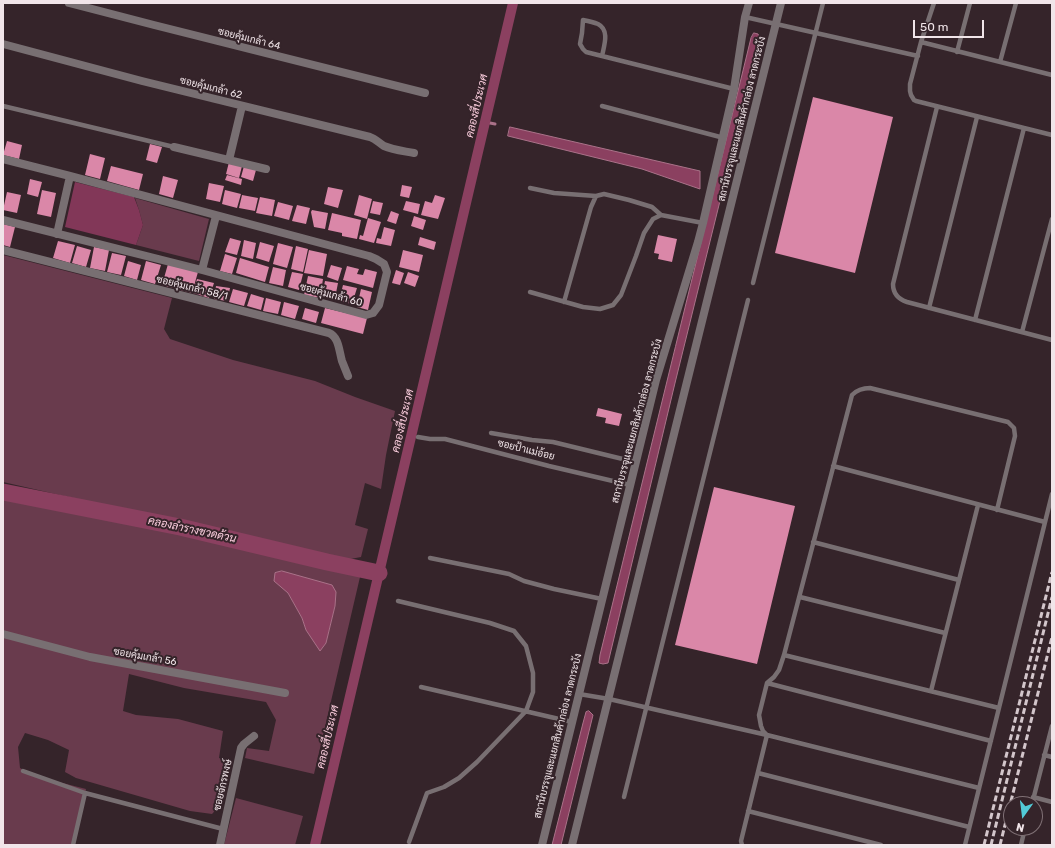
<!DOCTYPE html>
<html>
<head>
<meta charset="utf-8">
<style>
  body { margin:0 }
  #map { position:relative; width:1055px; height:848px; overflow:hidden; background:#35242a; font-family:Rubik,sans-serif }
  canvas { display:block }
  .frame { position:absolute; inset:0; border:4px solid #f1e5e9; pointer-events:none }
  .north { position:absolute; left:1003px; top:796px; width:40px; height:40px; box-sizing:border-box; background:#35242a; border:1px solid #807176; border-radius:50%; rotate:194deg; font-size:11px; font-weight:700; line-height:16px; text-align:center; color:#f1e5e9 }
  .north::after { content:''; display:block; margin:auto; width:14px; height:18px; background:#52cbd8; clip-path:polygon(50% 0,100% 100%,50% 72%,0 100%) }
  .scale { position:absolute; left:913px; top:20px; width:71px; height:18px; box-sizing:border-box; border:2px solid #f1e5e9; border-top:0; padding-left:5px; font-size:12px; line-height:14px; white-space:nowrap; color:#f1e5e9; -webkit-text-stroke:3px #35242a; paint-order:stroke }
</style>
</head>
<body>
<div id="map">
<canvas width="1055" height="848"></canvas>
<div class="frame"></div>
<div class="north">N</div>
<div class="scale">50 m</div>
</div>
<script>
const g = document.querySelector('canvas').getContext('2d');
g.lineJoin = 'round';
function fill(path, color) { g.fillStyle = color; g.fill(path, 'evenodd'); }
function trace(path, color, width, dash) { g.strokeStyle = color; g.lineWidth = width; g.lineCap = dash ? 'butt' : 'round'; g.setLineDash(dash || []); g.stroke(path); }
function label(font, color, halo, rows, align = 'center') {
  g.font = font + ' Rubik,Sarabun,sans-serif'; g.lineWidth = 4; g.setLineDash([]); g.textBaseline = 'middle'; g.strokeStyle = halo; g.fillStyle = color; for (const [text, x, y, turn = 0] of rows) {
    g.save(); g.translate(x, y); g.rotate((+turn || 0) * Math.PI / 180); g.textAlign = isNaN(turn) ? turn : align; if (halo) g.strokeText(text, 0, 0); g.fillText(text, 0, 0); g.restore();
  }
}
const green = new Path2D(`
  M135 198 209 219 199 261 136 245 143 225 139 210Z
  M3 255 172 298 164 329 170 339 233 360 315 381 355 397 395 411 386 455 381 489 365 483 355 525 368 529 361 557 345 560 3 482Z
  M3 495 351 570 360 577 314 774 245 758 247 748 269 751 276 720 266 702 184 688 129 674 123 711 136 715 178 719 223 731 219 758 231 762 223 802 212 814 190 811 76 778 65 772 69 750 48 740 25 733 18 747 20 768 35 776 86 789 72 845H3ZM288 593 335 606 326 643 320 650 306 630 302 618Z
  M236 798 303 816 295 845H224Z`);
const forest = new Path2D(`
  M75 182 134 197 139 210 143 225 136 245 65 227Z`);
const water = new Path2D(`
  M754 33 758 34 760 39 675 383 608 663 603 664 599 663 600 655 751 38Z
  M510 127 700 171V189L642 169 508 136Z
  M282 571 332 585 336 592 335 606 326 643 320 651 306 630 302 618 288 593 274 581 275 573Z
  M589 711 593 715 561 845H552L583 723 586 712Z`);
const stream = new Path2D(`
  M485 122 495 124`);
const canal = new Path2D(`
  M315 845 513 3`);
const river = new Path2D(`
  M3 492 180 527 327 562 379 573`);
const building = new Path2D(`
  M813 97 893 117 855 273 775 253Z
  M7 141 22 145 19 159 3 155Z
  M150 144 162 147 157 163 146 160Z
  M90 154 105 158 100 179 85 175Z
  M229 162 242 166 239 178 226 174Z
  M111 166 143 174 139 190 107 181Z
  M244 166 256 170 253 181 241 177Z
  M227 175 242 179 241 185 225 180Z
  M163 176 178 180 173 198 159 194Z
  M30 179 42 182 38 197 27 194Z
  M209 183 224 186 220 202 206 199Z
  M402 185 412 187 409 198 400 196Z
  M328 187 343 190 338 208 324 204Z
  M42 190 56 193 51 217 37 214Z
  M225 190 241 194 237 208 222 204Z
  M7 192 21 195 17 213 3 210Z
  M242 195 258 198 255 211 239 208Z
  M359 195 372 199 367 219 354 215Z
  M435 195 445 198 438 219 421 215 425 201 432 203Z
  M260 197 275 200 272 216 256 213Z
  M373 201 383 203 380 215 370 213Z
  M406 201 420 204 418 214 403 210Z
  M278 202 293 206 289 220 274 216Z
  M297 205 310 208 306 224 292 221Z
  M312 210 328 213 325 229 314 227 311 212Z
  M391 211 399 214 396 224 387 221Z
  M332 213 361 220 357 239 342 236V233L328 230Z
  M414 216 426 220 423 230 411 226Z
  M368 218 381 222 374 243 359 239 360 235 363 236Z
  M3 224 15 227 10 247 3 245Z
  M384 227 395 230 391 246 376 243 377 238 381 239Z
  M658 235 677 239 672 262 658 259 659 254 654 253Z
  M420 237 436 242 434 250 418 245Z
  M230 238 241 241 237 255 225 252Z
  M244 240 256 243 253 259 241 256Z
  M58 241 75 245 70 263 53 258Z
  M260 242 274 246 269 262 256 258Z
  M278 243 293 247 287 268 273 264Z
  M77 246 91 250 86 267 72 263Z
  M296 246 308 249 303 272 291 269Z
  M94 247 109 250 105 271 90 268Z
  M309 250 327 254 323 276 304 273Z
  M403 250 423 255 419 272 399 267Z
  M112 253 126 256 121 275 107 272Z
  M225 254 237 258 232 274 220 271Z
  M240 258 269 267 265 282 236 273Z
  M128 261 141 265 137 280 124 276Z
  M146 261 161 265 155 284 141 280Z
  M168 264 198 272 192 293 162 285Z
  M331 265 342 268 338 281 327 277Z
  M347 266 359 269 357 274 363 275 365 269 377 272 373 288 343 280Z
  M273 267 286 270 283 286 269 283Z
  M396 270 404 273 400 285 392 283Z
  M292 272 303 274 299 290 288 287Z
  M408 272 419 276 415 287 404 283Z
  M308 276 323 279 320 298 304 295Z
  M197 279 214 283 209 298 193 293Z
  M325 281 338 283 335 298 322 296Z
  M343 285 357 288 352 304 339 301Z
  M216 286 230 288 227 301 214 299Z
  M233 289 248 293 244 306 229 302Z
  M361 289 372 292 368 310 357 307Z
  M251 294 264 298 261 310 247 306Z
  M266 298 281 302 278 314 263 311Z
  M284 302 299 306 295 319 281 315Z
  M305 308 319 312 316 323 302 319Z
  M325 308 367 318 363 334 321 323Z
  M598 408 622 414 619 426 605 423 606 418 596 416Z
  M714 487 795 506 757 664 675 645Z`);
const lane = new Path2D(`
  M934 3 921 42 910 84V91L911 95 914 100 916 101 1052 135
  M745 17 918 56
  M921 42 1052 75
  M957 52 970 3
  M602 56C604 46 610 30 598 24 593 22 588 21 583 20L582 33 580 44 583 49 586 52 734 89
  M1000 62 1016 3
  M3 106 174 147
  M602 106 724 138
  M937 107 893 284C893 293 898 299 907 302L1052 340
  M530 188 554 193 596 196
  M753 283 823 3
  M530 292 583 307 600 309 613 305 621 295 636 256 644 233 653 219 661 215 703 223
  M564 302 591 207 596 196 604 194 629 200 652 207 661 215
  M929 308 977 117
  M975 320 1024 128
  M1022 332 1052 219
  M491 433 532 440 553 442 635 462
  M418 437 430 439H445L549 466 630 485
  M833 466 1045 522
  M813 542 959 580
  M430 558 509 574 524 581 554 589 602 599
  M800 597 945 633
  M398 601 490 623 514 631 526 646 533 673V692L526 711 477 762 459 778 444 787 427 793 409 842
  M784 655 999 708
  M767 683 991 741
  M421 687 572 722
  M931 691 978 505
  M579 694 609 699 767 735 979 788
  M1044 755 1052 757
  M23 771 85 793 223 829
  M758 773 969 827
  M624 797 748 300
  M1033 797 1052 802
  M1032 804 1052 726
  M748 811 881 845
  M73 845 85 793
  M742 845 741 841 767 735 763 731 761 726 759 715 767 683 774 677 779 670 784 655 852 395C857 390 863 388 870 388L1008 422 1014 428 1015 436 997 510
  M965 845 1052 494
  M1021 845 1025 828`);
const street = new Path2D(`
  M69 3 154 25 425 93
  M3 44 142 81 370 137C376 139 379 143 384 146 393 150 404 151 414 153
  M174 147 266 169
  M3 159 70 176 369 256 376 259 384 264 387 272 379 305 373 313 366 315 202 270 3 220
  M229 160 242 106
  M57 234 70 176
  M3 250 329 333C339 337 339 351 342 361 344 366 346 371 348 376
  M202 270 216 216
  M3 634 90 657 285 693
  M220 845 241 748 244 744 254 736
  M542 845 656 380 698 242 703 223 734 89 745 17 749 3
  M572 845 781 3`);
const rail = new Path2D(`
  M984 845 1052 572
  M991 845 1052 597
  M1000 845 1052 637`);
const streetNames = [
  ["ซอยคุ้มเกล้า 64",249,39,14],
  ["ซอยคุ้มเกล้า 62",211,88,14],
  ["สถานีบรรจุและแยกสินค้ากล่อง ลาดกระบัง",742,119,-76],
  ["ซอยคุ้มเกล้า 58/1",192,288,14],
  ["ซอยคุ้มเกล้า 60",331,295,15],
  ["สถานีบรรจุและแยกสินค้ากล่อง ลาดกระบัง",637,421,-75],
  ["ซอยป้าแม่อ้อย",526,450,14],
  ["ซอยคุ้มเกล้า 56",145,657,10],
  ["สถานีบรรจุและแยกสินค้ากล่อง ลาดกระบัง",558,736,-76],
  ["ซอยจักรพงษ์",223,785,-77]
];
const waterNames = [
  ["คลองสี่ประเวศ",477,106,-77],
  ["คลองสี่ประเวศ",403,421,-77],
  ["คลองลำรางชวดด้วน",192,530,12],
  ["คลองสี่ประเวศ",328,737,-77]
];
fill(green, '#693b4d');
fill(forest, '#823758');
fill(water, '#8b4060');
trace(water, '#aa7289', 1);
trace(stream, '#aa7289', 3);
trace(canal, '#8b4060', 10);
trace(river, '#8b4060', 17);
fill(building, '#da87a8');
trace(lane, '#786f72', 4.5);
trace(street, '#786f72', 8);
trace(rail, '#d3c6cb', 3, [6, 3]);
label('10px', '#f1e5e9', '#35242a', streetNames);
label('italic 11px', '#fccede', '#35242a', waterNames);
</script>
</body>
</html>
